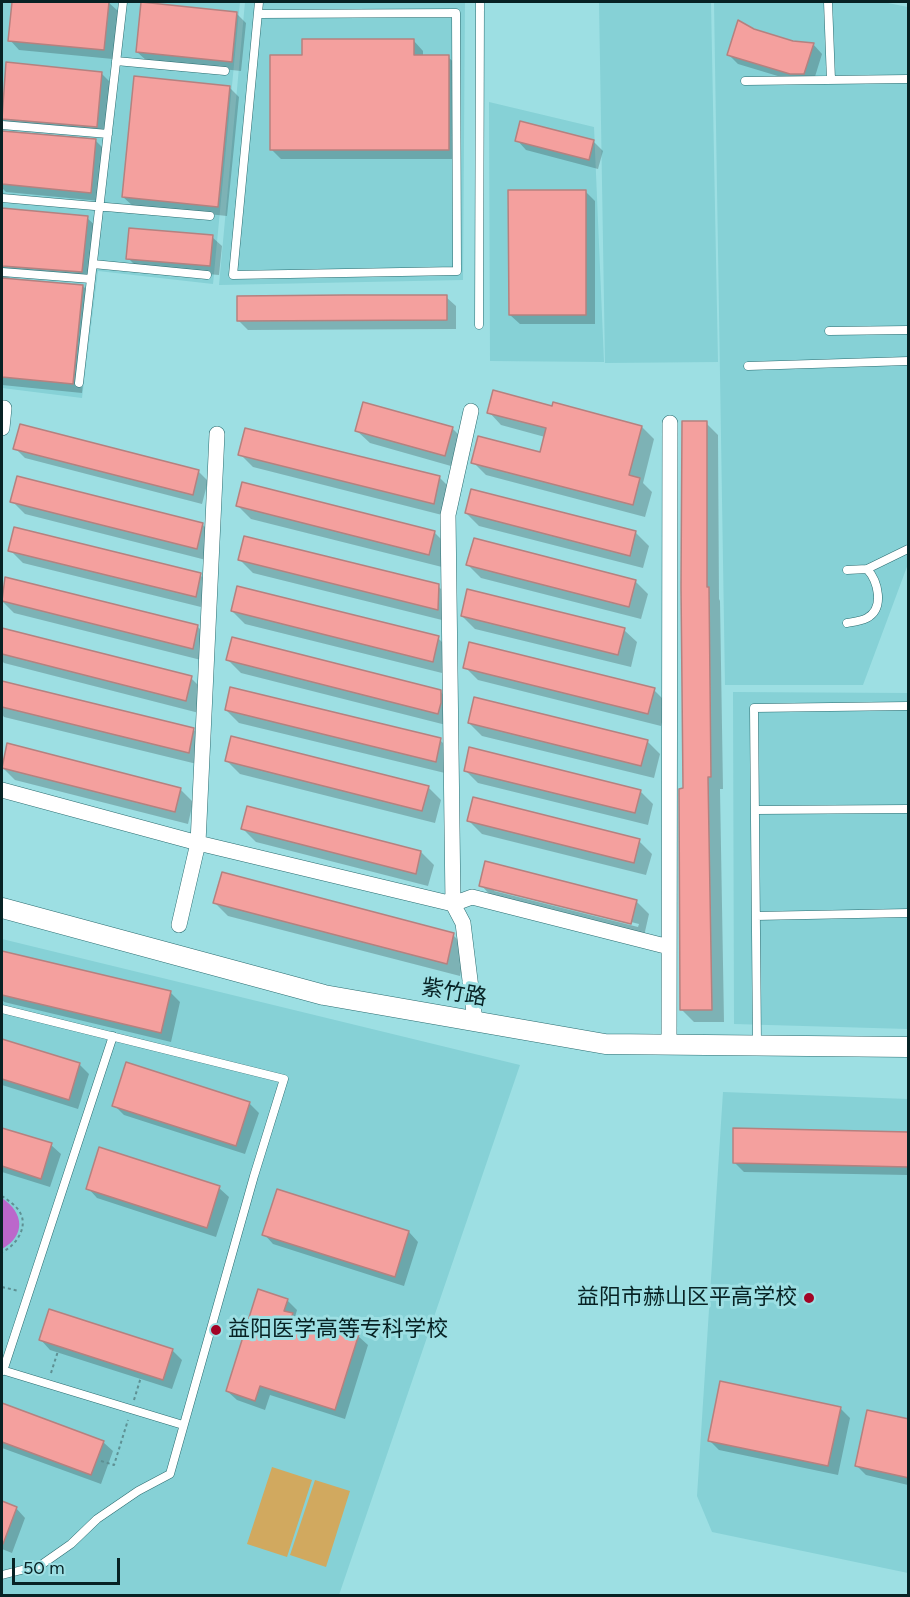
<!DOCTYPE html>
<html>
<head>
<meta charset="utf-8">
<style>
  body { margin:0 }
  #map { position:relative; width:910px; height:1597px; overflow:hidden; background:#9ddfe3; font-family:Figtree,sans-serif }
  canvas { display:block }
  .frame { position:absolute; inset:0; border:3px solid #072224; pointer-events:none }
  .scale { position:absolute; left:12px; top:1558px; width:108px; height:27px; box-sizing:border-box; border:3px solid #072224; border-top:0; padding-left:8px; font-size:18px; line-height:21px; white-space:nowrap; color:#072224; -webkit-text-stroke:4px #9ddfe3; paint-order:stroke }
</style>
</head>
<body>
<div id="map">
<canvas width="910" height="1597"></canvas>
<div class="frame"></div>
<div class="scale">50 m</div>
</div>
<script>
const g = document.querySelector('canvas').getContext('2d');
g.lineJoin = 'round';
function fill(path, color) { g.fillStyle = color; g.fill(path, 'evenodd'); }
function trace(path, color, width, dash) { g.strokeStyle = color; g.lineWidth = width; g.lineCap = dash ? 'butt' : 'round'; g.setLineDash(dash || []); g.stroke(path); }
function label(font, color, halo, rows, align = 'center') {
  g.font = font + ' Figtree,"Noto Sans SC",sans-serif'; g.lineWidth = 6; g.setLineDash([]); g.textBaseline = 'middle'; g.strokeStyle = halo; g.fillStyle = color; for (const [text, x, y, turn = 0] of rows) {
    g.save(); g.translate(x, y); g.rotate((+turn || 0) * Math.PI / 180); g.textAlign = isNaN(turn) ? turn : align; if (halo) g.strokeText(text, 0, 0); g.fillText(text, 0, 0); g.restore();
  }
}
const built = new Path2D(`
  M2 2H240L213 284 98 271 82 398 2 388Z
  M245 2H465L463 280 219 285Z
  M599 2H711L718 362 605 363Z
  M714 2H883L908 7V564L863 685H725Z
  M489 102 594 127 604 362 490 361Z
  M733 692 908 693V1029L734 1024Z
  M2 939 520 1065 339 1595 2 1596Z
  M723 1092 908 1099V1573L712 1532 697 1496Z`);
const green = new Path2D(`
  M272 1467 312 1480 287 1557 247 1544Z
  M315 1480 350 1491 326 1567 290 1555Z`);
const water = new Path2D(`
  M2 1198C24 1213 26 1235 2 1249Z`);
const shadow = new Path2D(`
  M13 2H108L118 11 113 59 19 50 10 40Z
  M236 13 246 23 241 71 147 61 137 52Z
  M754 31 793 43 813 44 822 54 813 83H801L738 64 729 55Z
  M414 41 423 51V57H448L458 66V159H281L272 150 304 57Z
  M101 73 111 83 106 136 12 128 2 119Z
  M229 87 239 97 227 216 133 206 123 197Z
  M2 132 95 140 105 150 100 201 6 192 2 188Z
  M517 140 593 141 603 151 598 169 526 150Z
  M585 191 595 201V324H520L510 315Z
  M2 209 87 218 97 227 92 281 13 275 6 280 83 286 92 296 82 393 2 385Z
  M212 237 222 246 219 275 138 268 128 258Z
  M446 297 456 306V329L248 330 238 320Z
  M553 408 642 427 654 439 643 483 652 492 645 517 486 475 473 462 541 454 545 437 501 425 489 412Z
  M706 423 718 435 719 599 720 601 723 789H720L724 1022H694L682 1010 685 790Z
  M452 428 465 441 458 468 370 443 357 431Z
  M15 448 198 471 208 481 202 504 25 458Z
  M240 454 440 478 453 491 446 516 253 467Z
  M12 501 202 524 215 537 210 561 25 514Z
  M238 506 434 532 447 545 442 567 251 519Z
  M466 513 636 533 649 546 643 568 479 526Z
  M10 550 200 575 213 587 209 609 23 563Z
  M240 560 438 586 451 599 450 622 253 573Z
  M468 565 635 581 648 594 641 619 481 578Z
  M6 578 198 627 211 640 205 661 14 613 2 601Z
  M232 611 438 638 451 651 446 674 245 624Z
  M462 616 624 630 637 642 631 667 475 629Z
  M2 629 191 678 204 691 199 713 4 663 2 661Z
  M228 660 440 691 453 705 450 726 241 673Z
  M465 667 654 690 667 703 661 726 478 680Z
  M2 683 193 729 206 742 201 765 4 717 2 714Z
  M226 710 440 740 453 753 449 774 239 723Z
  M469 723 647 741 660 754 654 778 482 736Z
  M8 744 180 789 193 802 188 824 15 780 2 767Z
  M227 761 428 787 441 800 435 823 240 774Z
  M465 770 640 791 653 804 648 825 478 783Z
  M469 821 639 841 652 854 646 875 482 834Z
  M243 829 421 852 434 865 428 886 256 842Z
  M223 873 454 936 467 949 460 976 228 916 215 903Z
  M481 885 636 901 649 914 644 936 493 898ZM494 888 639 924 638 927 494 891Z
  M3 953 170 992 180 1002 171 1042 4 1002 2 999Z
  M2 1040 79 1064 89 1074 78 1109 2 1085Z
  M249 1103 259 1113 245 1154 124 1115 114 1105Z
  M2 1129 51 1145 61 1154 50 1187 2 1172Z
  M908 1133V1175L744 1172 734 1162Z
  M88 1188H219L229 1197 216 1237 97 1198Z
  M278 1191 409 1232 418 1242 404 1286 273 1244 264 1234Z
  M287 1300 297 1310 295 1317 302 1324 301 1326 322 1333 358 1336 368 1345 345 1419 270 1395 265 1410 237 1400 227 1391Z
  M41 1340 172 1350 182 1360 172 1389 50 1350Z
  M2 1405 103 1442 113 1451 101 1484 2 1448Z
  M840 1408 850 1418 838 1475 719 1450 709 1440Z
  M908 1421V1485L866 1475 856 1465Z
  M2 1503 16 1508 25 1518 12 1553 2 1549Z`);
const building = new Path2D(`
  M12 2H109L104 50 8 41Z
  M141 2 237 12 232 62 136 52Z
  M738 20 754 29 793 41 814 43 804 74H790L727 55Z
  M302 39H414V55H449V150H270V55H302Z
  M6 62 102 72 97 127 2 119Z
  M134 76 230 86 218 207 122 197Z
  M520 121 594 140 589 160 515 141Z
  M2 131 96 139 91 193 2 184Z
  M508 190H586V315H509Z
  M2 208 88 216 82 272 2 266Z
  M129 228 213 235 210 266 126 259Z
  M2 278 83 285 73 384 2 377Z
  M345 295H447V320L237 321V296Z
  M493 390 552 406 553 402 642 426 629 475 640 478 633 505 471 463 478 436 540 452 546 428 487 413Z
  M363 402 453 427 445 456 355 431Z
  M682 421H707V587H709L711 777H708L712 1010H680L679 789 683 788 681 587Z
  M20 424 199 470 193 495 13 449Z
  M245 428 440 476 434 504 238 455Z
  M17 476 203 523 197 549 10 502Z
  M242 482 435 531 429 555 236 506Z
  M471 489 636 531 630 556 465 513Z
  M14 527 201 573 196 597 8 551Z
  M244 536 439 584 438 610 238 560Z
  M474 538 636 580 629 607 466 565Z
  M5 577 198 625 193 649 2 601Z
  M237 586 439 636 433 662 231 611Z
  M467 589 625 628 618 655 461 616Z
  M2 628 192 676 186 701 2 654Z
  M232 637 441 690V703L438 714 226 660Z
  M469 642 655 688 648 714 463 668Z
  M2 681 194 728 189 753 2 707Z
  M230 687 441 738 436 762 225 710Z
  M474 697 648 740 641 766 468 723Z
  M231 736 429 786 422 811 225 761Z
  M7 743 181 788 175 812 2 768Z
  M469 747 641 790 635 813 464 771Z
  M473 797 640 839 634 863 467 821Z
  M247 806 421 851 416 874 241 829Z
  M485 861 637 900 631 924 479 886Z
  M222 872 454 933 447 964 213 903Z
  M2 951 171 991 161 1033 2 995Z
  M2 1039 80 1063 69 1100 2 1079Z
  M126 1062 250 1102 236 1146 112 1106Z
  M2 1128 52 1143 41 1179 2 1166Z
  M733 1128 909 1132V1167L733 1163Z
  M99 1147 220 1186 207 1228 86 1189Z
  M277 1189 409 1231 395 1277 262 1235Z
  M258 1289 288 1299 284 1311 293 1313 290 1321 321 1331 324 1323 359 1334 335 1410 260 1386 255 1401 226 1391Z
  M49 1309 173 1349 163 1380 39 1340Z
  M720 1381 841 1407 828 1466 708 1441Z
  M2 1403 104 1441 91 1475 2 1442Z
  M867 1410 909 1419V1478L855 1466Z
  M2 1501 17 1507 3 1544H2Z`);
const path = new Path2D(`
  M2 1196C9 1201 19 1207 22 1217 26 1231 14 1247 2 1252
  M2 1287 19 1291
  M51 1373 58 1351
  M134 1400 141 1377
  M101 1461 114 1465 128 1420`);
const service = new Path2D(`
  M828 2 831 80
  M258 14 456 13 457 271 233 275 259 2
  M116 61 225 71
  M745 81 908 79
  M2 125 108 134
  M2 198 210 216
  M93 264 207 275
  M2 272 91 279
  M479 325 480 2
  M829 331 908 330
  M748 366 908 361
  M79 383 123 2
  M847 570 867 569 908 549
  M847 623C853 622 861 621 867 618 885 608 878 581 867 569
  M755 810 908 809
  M756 916 908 913
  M2 1009 284 1079 254 1176 170 1474 138 1491 97 1519 71 1544 41 1565 2 1575
  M757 1044 754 708 908 706
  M2 1370 183 1425
  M3 1371 113 1036`);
const minor = new Path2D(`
  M2 408H4L2 428
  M471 411 448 515 453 904 463 923 475 1021
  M2 790 198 843 453 904 472 897 669 947
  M179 925 198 843 217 434
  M669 1045 670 423`);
const tertiary = new Path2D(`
  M2 908 324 995 605 1044 908 1047`);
const markers = [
  [809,1298,6,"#a20426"],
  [216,1330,6,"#a20426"]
];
const streetNames = [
  ["紫竹路",454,993,10]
];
const poiNames = [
  ["益阳市赫山区平高学校",797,1298],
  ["益阳医学高等专科学校",228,1330,"left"]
];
fill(built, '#86d1d6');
fill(green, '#d1a95f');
fill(water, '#bb67cb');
fill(shadow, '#0003');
fill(building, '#f4a09e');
trace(building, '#b5817f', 1.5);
trace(service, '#2b6c70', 9);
trace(minor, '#2b6c70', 16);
trace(tertiary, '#2b6c70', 21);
trace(path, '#5e9093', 2, [3, 3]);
trace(service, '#fff', 8);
trace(minor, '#fff', 15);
trace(tertiary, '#fff', 20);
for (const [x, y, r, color] of markers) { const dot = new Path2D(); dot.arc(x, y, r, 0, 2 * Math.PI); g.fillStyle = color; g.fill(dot); trace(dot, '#9ddfe3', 2); }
label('22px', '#072224', '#9ddfe3', streetNames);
label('22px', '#072224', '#9ddfe3', poiNames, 'right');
</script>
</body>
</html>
